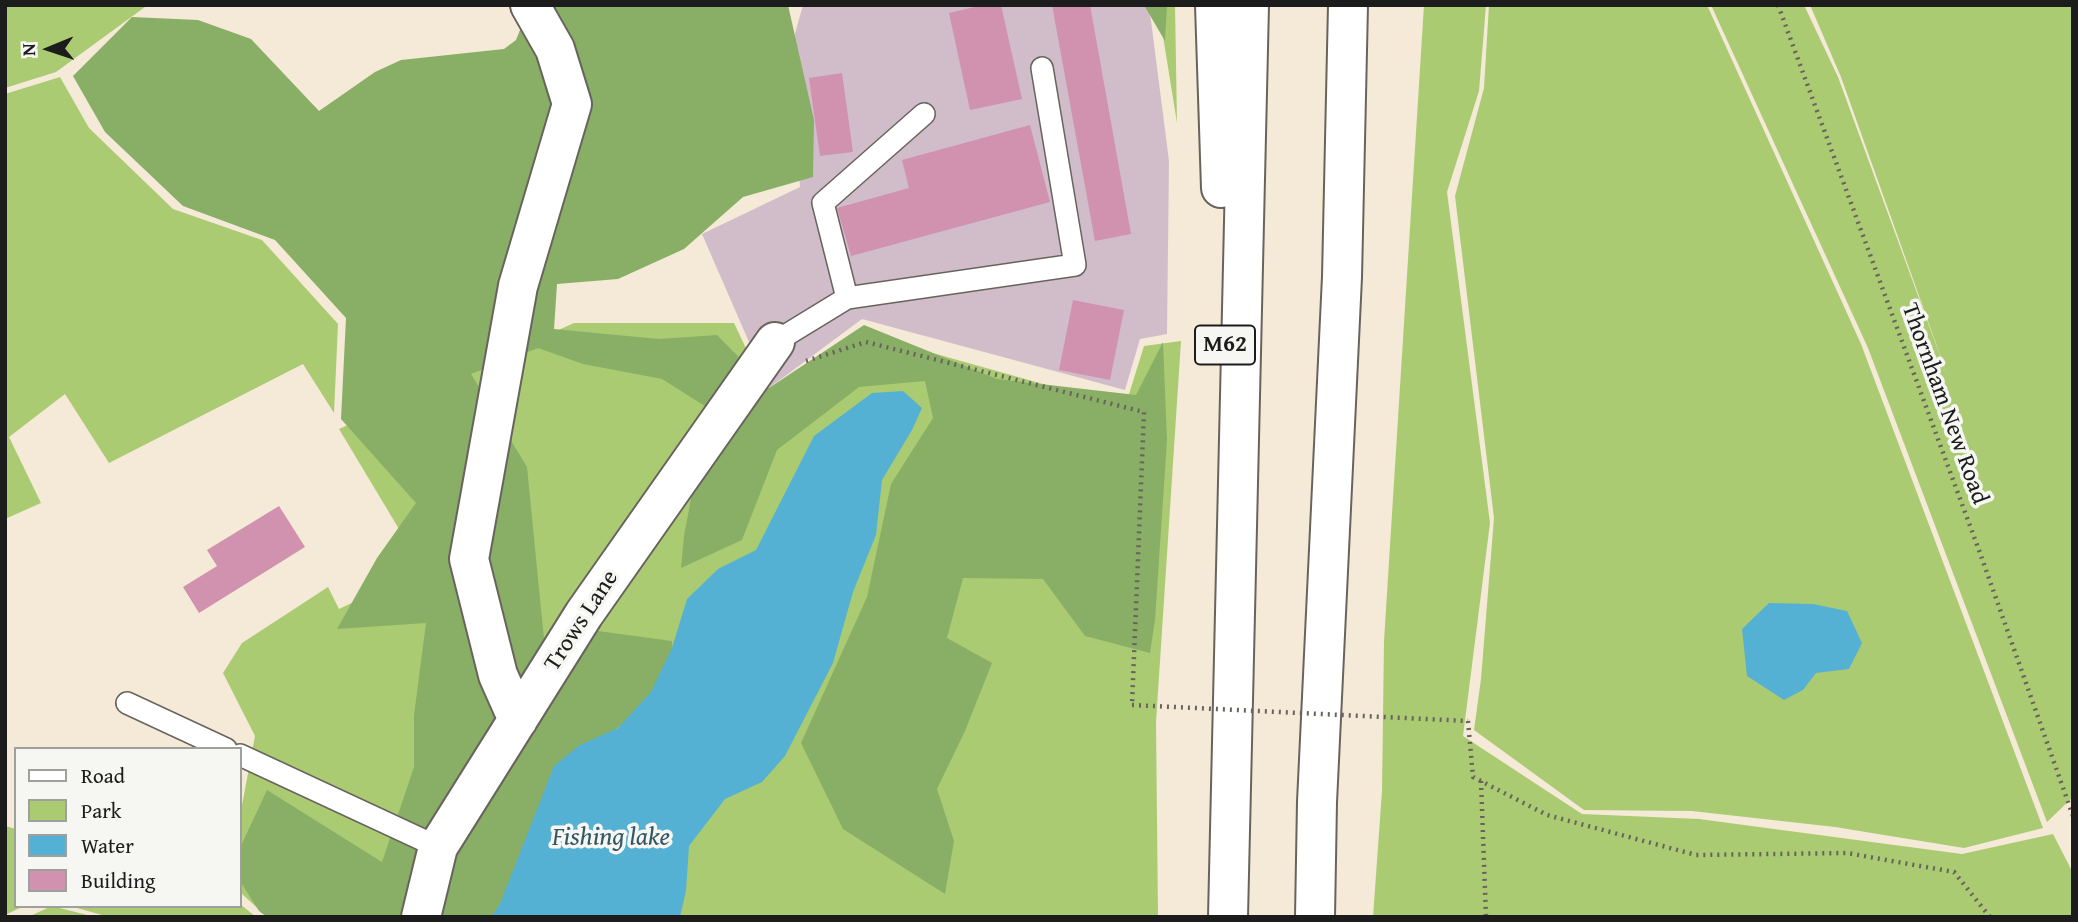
<!DOCTYPE html>
<html>
<head>
<meta charset="utf-8">
<style>
  body { margin:0 }
  #map { position:relative; width:2078px; height:922px; overflow:hidden; background:#f5e9d7; font-family:"Gentium Book Plus",serif }
  canvas { display:block }
  .frame { position:absolute; inset:0; border:7px solid #1c1c1c; pointer-events:none }
  .legend { position:absolute; left:14px; top:747px; width:228px; height:161px; box-sizing:border-box; background:#f6f6f2; border:2px solid #9f9f9c; margin:0; padding:9px 12px; list-style:none; font-size:21px; color:#1c1c1c }
  .legend li { display:flex; align-items:center; gap:14px; height:35px }
  .legend b { width:35px; border:2px solid #9f9f9c }
  .north { position:absolute; left:14px; top:14px; width:70px; height:70px; -webkit-text-stroke:5px #f6f6f2; paint-order:stroke; rotate:268deg; font-size:19px; font-weight:700; line-height:28px; text-align:center; color:#1c1c1c }
  .north::after { content:''; display:block; margin:auto; width:24px; height:32px; background:#1c1c1c; clip-path:polygon(50% 0,100% 100%,50% 72%,0 100%) }
</style>
</head>
<body>
<div id="map">
<canvas width="2078" height="922"></canvas>
<div class="frame"></div>
<ul class="legend">
<li><b style="height:9px;background:#fff"></b>Road</li>
<li><b style="height:19px;background:#abcb73"></b>Park</li>
<li><b style="height:19px;background:#55b1d3"></b>Water</li>
<li><b style="height:19px;background:#d092af"></b>Building</li>
</ul>
<div class="north">N</div>
</div>
<script>
const g = document.querySelector('canvas').getContext('2d');
g.lineJoin = 'round';
function fill(path, color) { g.fillStyle = color; g.fill(path, 'evenodd'); }
function trace(path, color, width, dash) { g.strokeStyle = color; g.lineWidth = width; g.lineCap = dash ? 'butt' : 'round'; g.setLineDash(dash || []); g.stroke(path); }
function label(font, color, halo, rows, align = 'center') {
  g.font = font + ' "Gentium Book Plus",serif'; g.lineWidth = 7; g.setLineDash([]); g.textBaseline = 'middle'; g.strokeStyle = halo; g.fillStyle = color; for (const [text, x, y, turn = 0] of rows) {
    g.save(); g.translate(x, y); g.rotate((+turn || 0) * Math.PI / 180); g.textAlign = isNaN(turn) ? turn : align; if (halo) g.strokeText(text, 0, 0); g.fillText(text, 0, 0); g.restore();
  }
}
const industrial = new Path2D(`
  M803 5H1149L1169 161 1167 334 1140 339 1125 390 862 319 769 388 702 234 800 187 791 48Z`);
const green = new Path2D(`
  M5 5H144L145 7 56 72 5 88Z
  M1158 5H1175L1177 123Z
  M1424 5H1486L1479 91 1447 192 1490 523 1463 736 1582 814 1699 819 1962 854 2053 834 2073 873V917H1373L1382 791 1384 641Z
  M1489 5H1707L1861 344 2043 828 1964 848 1835 827 1692 811 1584 810 1474 730 1481 679 1494 518 1455 196 1484 88Z
  M1711 5H1804L1838 77 1950 383 1841 77 1810 5H2073V797L2047 822 1868 348Z
  M60 77 89 128 173 209 262 240 338 324 334 413 303 364 109 463 65 394 9 437 41 503 5 519V94Z
  M574 323H734L771 401 865 334 1125 407 1144 346 1181 341 1156 722 1158 917H267L240 892V816L255 736 223 673 242 643 328 587 339 609 423 569 339 429Z
  M5 826 16 829V906H24L5 915Z
  M240 904 256 917H109L70 906H240Z
  M52 906 95 917H28Z`);
const forest = new Path2D(`
  M530 5H788L814 120 813 177 743 197 684 249 618 279 557 284 554 329 659 339 717 335 769 388 864 325 997 379 1136 395 1163 342 1167 440 1155 620 1150 653 1085 636 1043 579 963 578 947 638 992 663 965 731 937 789 954 841 945 894 843 829 801 743 867 597 891 484 933 418 925 381 859 387 777 450 742 540 681 568 684 536 708 408 662 379 583 364 538 348 471 374 527 467 544 639 562 685 598 631 672 641 675 687 586 750 520 917H267L259 911 240 881V848L267 790 382 862 414 767V715L426 623 337 629 377 558 416 503 341 419 346 318 275 240 183 206 105 132 73 76 132 17 198 20 251 39 319 111 375 72 401 60 504 49 516 40Z
  M1144 5H1167L1165 41Z`);
const water = new Path2D(`
  M903 391 922 408 912 430 882 480 876 535 853 592 833 663 785 756 762 782 725 799 689 846 686 891 680 917H491L500 904 554 766 580 745 618 728 651 692 672 648 687 599 718 569 756 550 814 436 872 393Z
  M1769 603 1813 604 1847 611 1862 643 1849 669 1816 673 1803 690 1784 700 1747 676 1742 629Z`);
const building = new Path2D(`
  M983 5H1001L1022 99 970 110 949 13Z
  M1052 5H1090L1131 234 1095 241Z
  M842 73 853 152 820 156 809 78Z
  M1030 125 1050 202 851 256 837 208 909 188 902 160Z
  M1073 300 1124 310 1110 380 1059 370Z
  M279 506 305 547 199 613 183 587 217 566 207 550Z`);
const path = new Path2D(`
  M1778 5 1980 553 2073 816
  M806 361 866 342 1144 412 1132 705
  M1468 721 1473 777 1547 815 1696 855 1847 853 1954 872 1990 917
  M1481 781 1486 917`);
const lane = new Path2D(`
  M847 298 823 203 924 114
  M775 342 847 298 1075 265 1042 68
  M127 703 226 749
  M240 755 438 847`);
const street = new Path2D(`
  M518 720 498 675 469 559 518 286 572 104 555 49 530 5
  M421 917 438 847 584 614 775 342`);
const highway = new Path2D(`
  M1215 5 1221 188
  M1228 917 1249 5
  M1315 917 1317 802 1342 277 1348 5`);
const pathBridge = new Path2D(`
  M1132 705 1468 721`);
const shields = [
  [1225,345,60]
];
const shieldNames = [
  ["M62",1225,345]
];
const streetNames = [
  ["Thornham New Road",1944,404,70],
  ["Trows Lane",582,621,-57]
];
const waterNames = [
  ["Fishing lake",611,838]
];
fill(industrial, '#d1bdc9');
fill(green, '#abcb73');
fill(forest, '#88af65');
fill(water, '#55b1d3');
fill(building, '#d092af');
trace(lane, '#68645d', 24);
trace(street, '#68645d', 42);
trace(highway, '#68645d', 42);
trace(path, '#68645d', 4.5, [2, 5]);
trace(lane, '#fff', 21);
trace(street, '#fff', 38);
trace(highway, '#fff', 38);
trace(pathBridge, '#68645d', 4.5, [2, 5]);
for (const [x, y, w] of shields) { const box = new Path2D(); box.roundRect(x - w / 2, y - 19.5, w, 39, 5); g.fillStyle = '#f6f6f2'; g.fill(box); trace(box, '#1c1c1c', 2); }
label('bold 23px', '#1c1c1c', null, shieldNames);
label('24px', '#1c1c1c', '#f6f6f2', streetNames);
label('italic 26px', '#335865', '#f6f6f2', waterNames);
</script>
</body>
</html>
